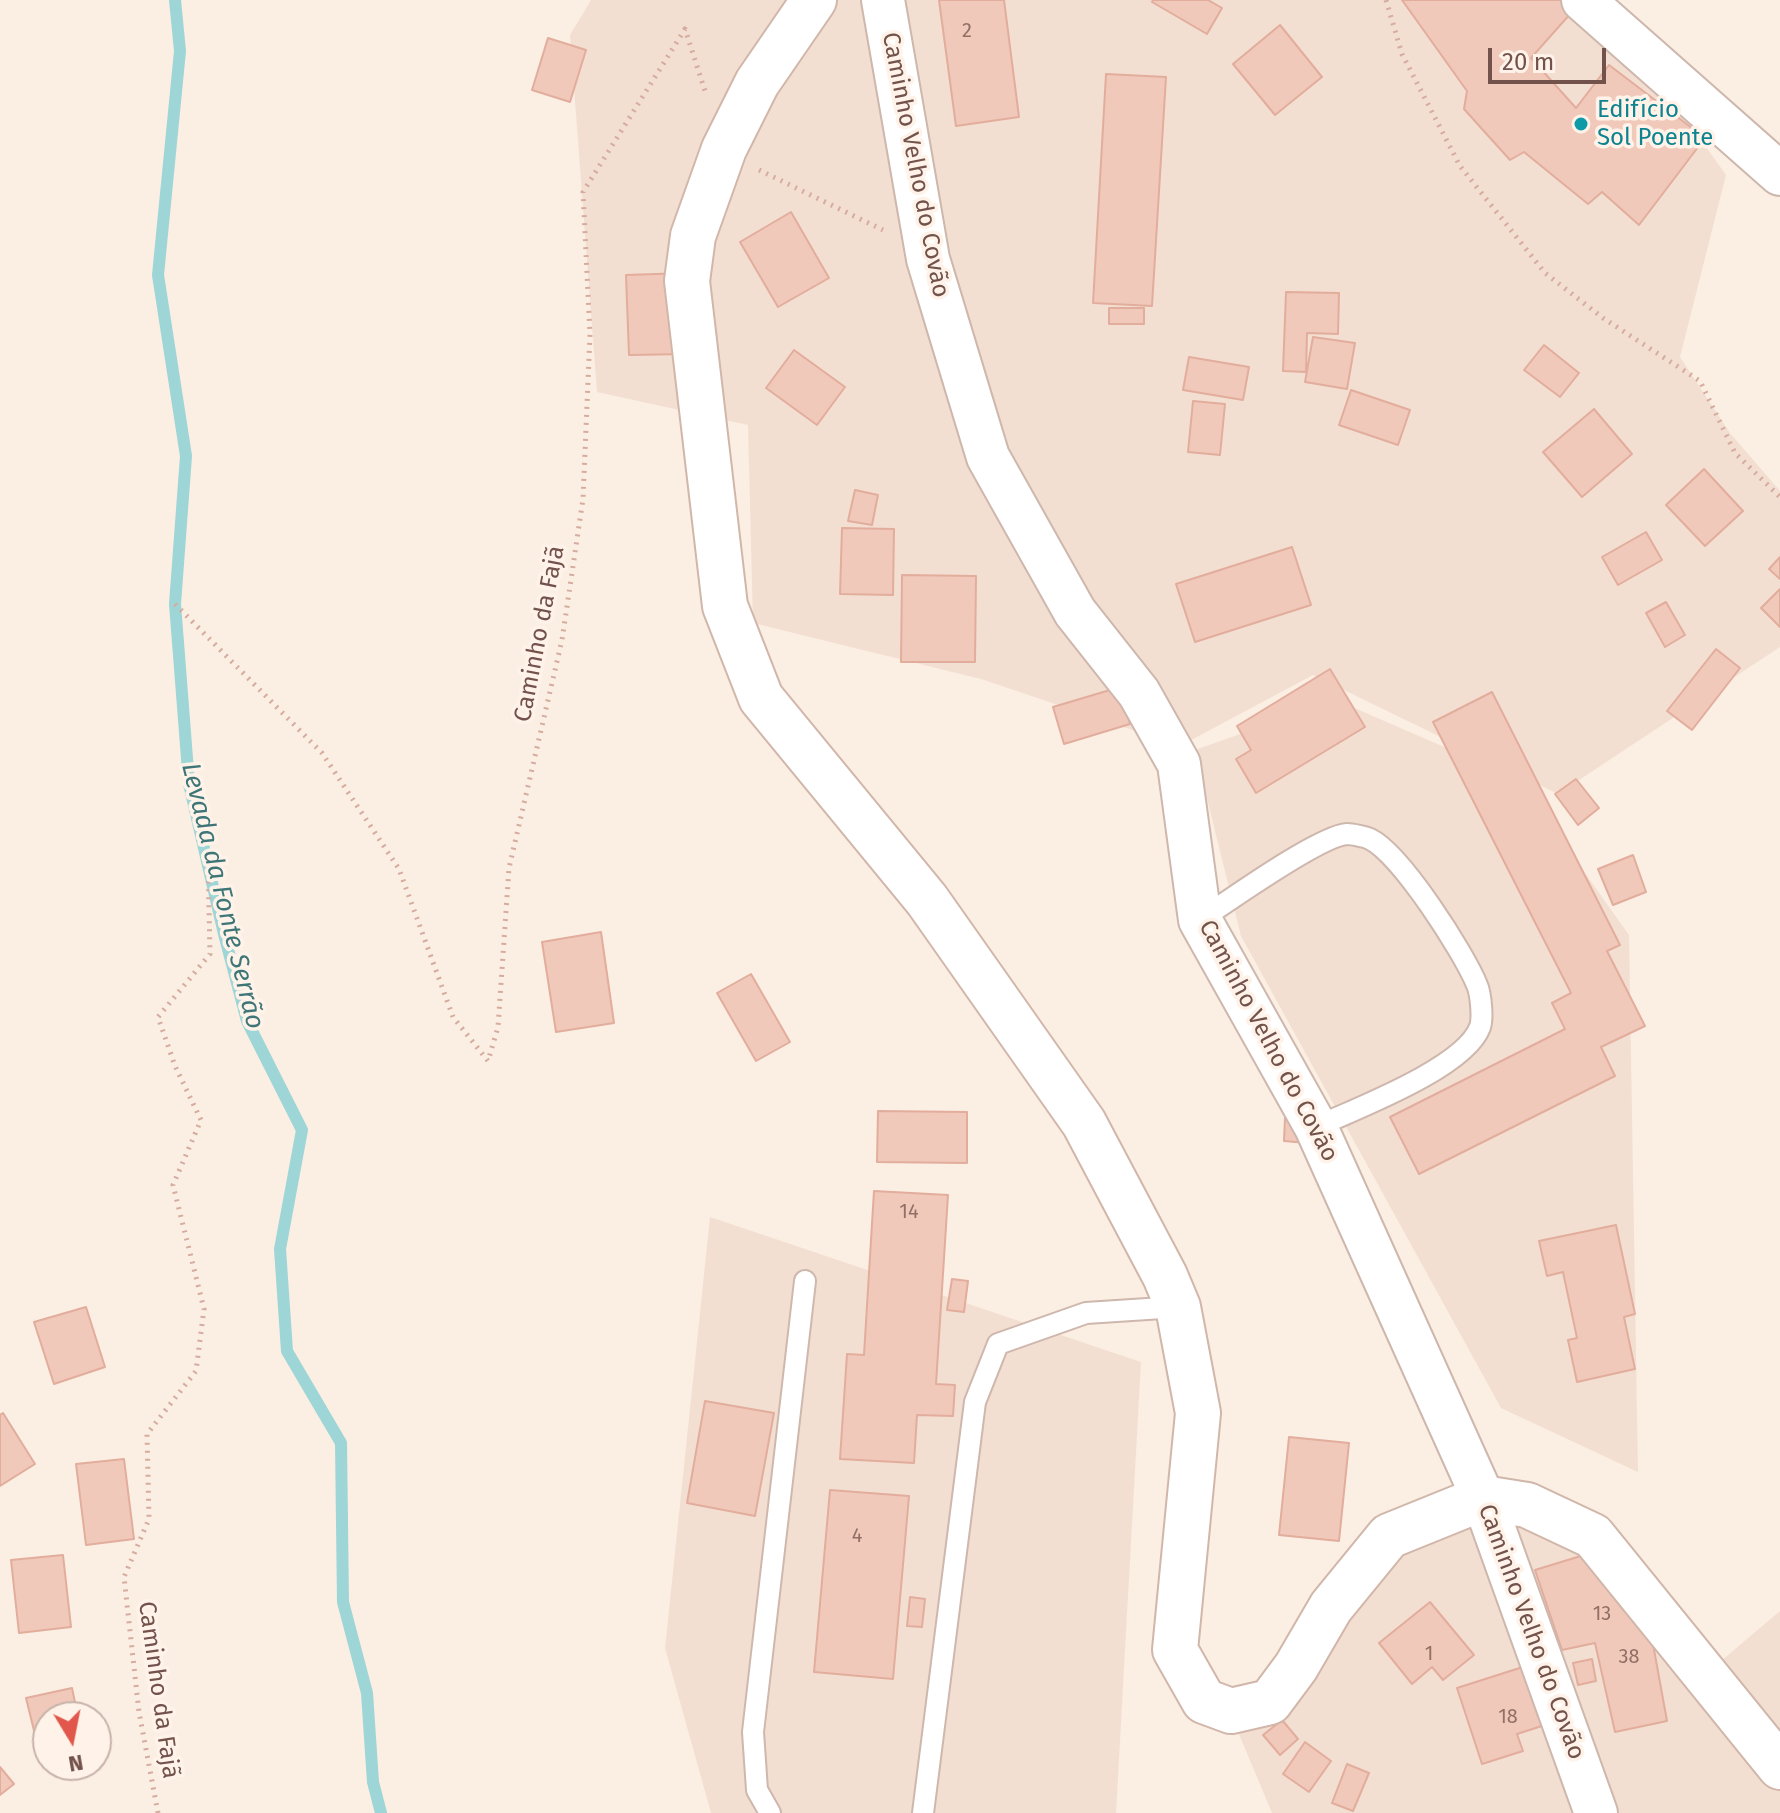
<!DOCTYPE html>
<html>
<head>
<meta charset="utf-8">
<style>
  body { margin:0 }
  #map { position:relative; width:1780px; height:1813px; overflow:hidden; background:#fbeee3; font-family:"Fira Sans",sans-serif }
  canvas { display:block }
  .north { position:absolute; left:32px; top:1701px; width:80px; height:80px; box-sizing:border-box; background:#fff3e9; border:2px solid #c7b3a9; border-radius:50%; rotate:170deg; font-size:22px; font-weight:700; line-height:32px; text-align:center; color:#72524a }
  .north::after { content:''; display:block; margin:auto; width:28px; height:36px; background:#e2574b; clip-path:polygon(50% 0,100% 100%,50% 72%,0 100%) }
  .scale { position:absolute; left:1488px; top:48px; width:118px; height:36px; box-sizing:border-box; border:4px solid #72524a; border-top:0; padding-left:10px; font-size:24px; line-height:28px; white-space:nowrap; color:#72524a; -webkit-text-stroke:6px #fff3e9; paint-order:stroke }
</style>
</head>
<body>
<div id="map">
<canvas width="1780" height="1813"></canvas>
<div class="north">N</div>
<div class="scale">20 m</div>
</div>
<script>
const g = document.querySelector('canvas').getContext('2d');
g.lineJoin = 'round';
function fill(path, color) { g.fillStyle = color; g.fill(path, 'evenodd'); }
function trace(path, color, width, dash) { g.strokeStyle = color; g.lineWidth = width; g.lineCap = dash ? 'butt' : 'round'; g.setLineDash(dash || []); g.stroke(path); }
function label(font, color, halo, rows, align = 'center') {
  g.font = font + ' "Fira Sans",sans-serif'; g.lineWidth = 7; g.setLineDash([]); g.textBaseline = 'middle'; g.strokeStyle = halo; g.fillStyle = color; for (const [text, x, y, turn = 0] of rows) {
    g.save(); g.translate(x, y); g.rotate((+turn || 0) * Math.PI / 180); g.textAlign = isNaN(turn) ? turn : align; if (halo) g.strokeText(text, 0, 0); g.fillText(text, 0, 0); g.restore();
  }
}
const residential = new Path2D(`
  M591 0H1601L1726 175 1680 357 1730 433 1780 491V647L1558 794 1313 675 1180 746 981 679 753 623 748 425 597 392 570 35Z
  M1336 700 1518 779 1629 935 1638 1472 1501 1408 1241 936 1195 750Z
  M710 1217 1141 1362 1116 1813H711L665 1648Z
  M1498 1496 1599 1557 1721 1661 1780 1611V1813H1272L1236 1727 1355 1582Z`);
const stream = new Path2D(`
  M175 0 180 51 158 275 186 456 175 604 189 784 224 934 247 1021 302 1130 280 1249 287 1351 341 1443 343 1602 367 1693 373 1782 381 1813`);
const building = new Path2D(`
  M939 0H1004L1019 117 956 126Z
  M1153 0H1208L1222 8 1207 34 1152 2Z
  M1402 0H1560L1571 13 1531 58 1576 108 1609 65 1705 138 1639 225 1602 192 1588 204 1524 152 1510 160 1464 109 1467 91Z
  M1280 25 1322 77 1275 115 1233 64Z
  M548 38 586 50 570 102 532 90Z
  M1106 74 1166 77 1152 306 1093 303Z
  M791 212 829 278 778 307 740 242Z
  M685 273 687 354 629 355 626 275Z
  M1286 292 1339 293 1338 334 1307 333 1306 372 1283 371Z
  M1109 308H1144V324H1109Z
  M1313 337 1355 343 1347 389 1305 382Z
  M1544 345 1579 373 1560 397 1524 370Z
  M794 350 845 387 817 425 766 388Z
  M1189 357 1249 367 1243 400 1183 390Z
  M1351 390 1410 410 1398 445 1339 425Z
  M1193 401 1225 404 1220 455 1188 452Z
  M1594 409 1632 454 1582 497 1543 452Z
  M1704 469 1743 511 1705 546 1666 505Z
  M855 490 878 495 872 525 848 521Z
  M842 528 894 529 893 595 840 594Z
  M1646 532 1662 560 1618 585 1602 557Z
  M1292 547 1311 605 1195 642 1176 584Z
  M1780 557V579L1769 569Z
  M902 575 976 576 975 662H901Z
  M1780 589V627L1761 608Z
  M1666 602 1685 635 1665 647 1646 613Z
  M1716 649 1740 668 1692 730 1667 711Z
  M1330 669 1365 727 1256 793 1236 759 1251 750 1237 726Z
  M1120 687 1130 724 1064 744 1053 707Z
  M1492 692 1620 945 1607 951 1645 1026 1601 1047 1615 1076 1419 1174 1390 1117 1565 1029 1552 1003 1571 993 1433 722Z
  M1576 779 1599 808 1578 825 1555 794Z
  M1633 855 1646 892 1613 905 1598 869Z
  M601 932 614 1023 556 1032 542 942Z
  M751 974 790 1042 756 1061 717 993Z
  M878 1111 967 1112V1163L877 1162Z
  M1285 1118 1308 1120 1307 1143 1284 1141Z
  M874 1191 948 1195 936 1384 955 1385 953 1416 917 1415 914 1463 840 1459 847 1354 864 1355Z
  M1616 1225 1635 1314 1624 1317 1635 1369 1577 1382 1568 1340 1577 1338 1563 1272 1547 1276 1539 1241Z
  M952 1279 968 1281 964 1312 947 1310Z
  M86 1307 105 1367 54 1384 34 1322Z
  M705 1401 774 1413 755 1516 687 1503Z
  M3 1413 35 1464 0 1486V1415Z
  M1289 1437 1349 1443 1339 1541 1279 1535Z
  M124 1459 134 1539 86 1545 76 1464Z
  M830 1490 909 1496 893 1679 814 1672Z
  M63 1555 71 1627 19 1633 11 1560Z
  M1584 1555 1651 1633 1667 1721 1615 1732 1595 1643 1562 1650 1535 1570Z
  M910 1597 925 1599 922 1627 907 1626Z
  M1430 1602 1474 1655 1443 1680 1432 1667 1412 1684 1379 1643Z
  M1592 1659 1596 1681 1578 1685 1573 1663Z
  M1529 1665 1548 1724 1517 1734 1523 1751 1482 1764 1457 1688Z
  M72 1688 78 1717H48V1753L40 1755 26 1698Z
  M1282 1720 1298 1739 1280 1755 1263 1735Z
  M1305 1742 1331 1761 1309 1792 1283 1774Z
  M1347 1764 1369 1773 1353 1811 1332 1803Z
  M0 1767 14 1784 0 1795Z`);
const path = new Path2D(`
  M1386 0 1402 54 1460 166 1545 273 1603 318 1700 381 1735 453 1780 497
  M759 170 883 230
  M175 604 322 753 399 869 453 1017 488 1061 498 1027 509 868 562 640 583 499 590 334 583 192 685 29 705 91
  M158 1813 139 1712 124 1577 149 1519 147 1434 196 1371 204 1309 173 1185 201 1120 175 1066 158 1017 210 954 208 863`);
const lane = new Path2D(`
  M1200 920C1227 902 1319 836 1347 834 1352 834 1366 837 1370 839 1401 854 1464 953 1477 985 1481 994 1483 1019 1480 1027 1465 1068 1355 1109 1316 1127
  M770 1813 757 1790 753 1732 805 1281
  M923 1813 975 1402 998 1344 1086 1313 1178 1307`);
const street = new Path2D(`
  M883 0 928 259 988 457 1075 612 1139 693 1179 764 1200 920 1316 1127 1483 1498 1596 1813
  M1583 0 1780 174`);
const secondary = new Path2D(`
  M814 0 757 83 724 149 693 236 687 281 725 606 761 698 927 900 1084 1123 1165 1276 1178 1307 1198 1413 1175 1650 1204 1701 1231 1711 1270 1702 1296 1667 1331 1607 1389 1536 1483 1498 1527 1505 1593 1536 1780 1767`);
const markers = [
  [1581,124,8,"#0f9aa8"]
];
const numberNames = [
  ["2",967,31],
  ["14",909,1212],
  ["4",857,1536],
  ["13",1602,1614],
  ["1",1429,1654],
  ["38",1629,1657],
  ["18",1508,1717]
];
const cultureNames = [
  ["Edifício",1597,110],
  ["Sol Poente",1597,138]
];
const streetNames = [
  ["Caminho Velho do Covão",915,165,79],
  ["Caminho da Fajã",540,634,-79],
  ["Caminho Velho do Covão",1268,1041,62],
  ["Caminho Velho do Covão",1531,1632,70],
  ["Caminho da Fajã",158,1690,82]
];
const waterNames = [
  ["Levada da Fonte Serrão",222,896,76]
];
fill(residential, '#f3dfd1');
trace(stream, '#9ed5d6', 12);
fill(building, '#f0c9bb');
trace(building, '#e2ad9c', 2);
trace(lane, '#ceb7ad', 24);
trace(street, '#ceb7ad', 46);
trace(secondary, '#d1b6aa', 48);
trace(path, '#d5ac9f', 5, [2, 6]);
trace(lane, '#fff', 20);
trace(street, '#fff', 42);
trace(secondary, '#fff', 44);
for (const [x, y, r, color] of markers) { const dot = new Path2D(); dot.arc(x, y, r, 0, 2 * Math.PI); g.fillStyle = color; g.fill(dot); trace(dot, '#fff3e9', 3); }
label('20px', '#927066', null, numberNames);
label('24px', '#0d838f', '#fff3e9', cultureNames, 'left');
label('24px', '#72524a', '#fff3e9', streetNames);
label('italic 26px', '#3e7678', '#fff3e9', waterNames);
</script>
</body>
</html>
